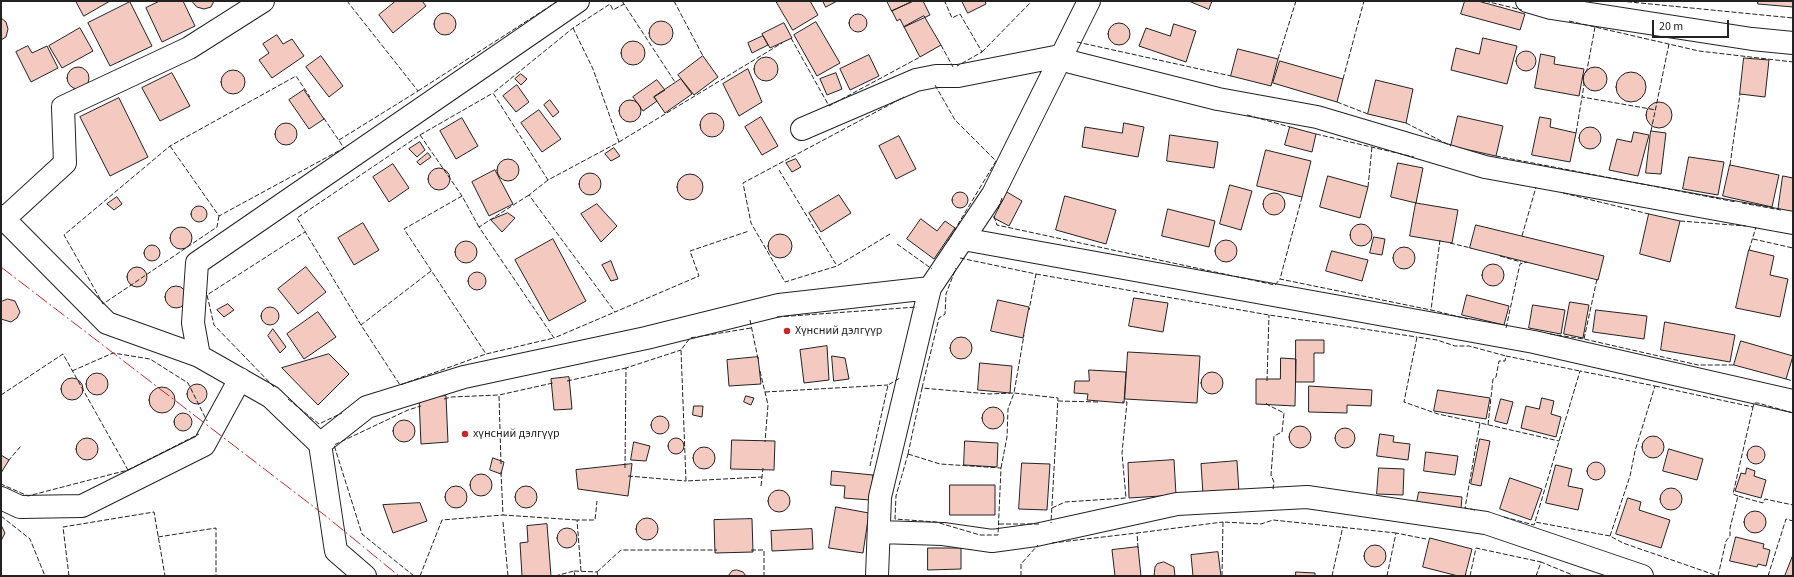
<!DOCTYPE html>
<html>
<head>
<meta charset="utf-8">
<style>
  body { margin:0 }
  #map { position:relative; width:1794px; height:577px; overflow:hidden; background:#fff; font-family:"Source Sans 3",sans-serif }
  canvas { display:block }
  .frame { position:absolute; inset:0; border:2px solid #222; pointer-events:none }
  .scale { position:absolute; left:1652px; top:20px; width:77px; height:18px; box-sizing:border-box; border:2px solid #222; border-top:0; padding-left:5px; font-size:12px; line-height:14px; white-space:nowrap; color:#222; -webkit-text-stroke:3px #fff; paint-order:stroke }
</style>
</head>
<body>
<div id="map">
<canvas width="1794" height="577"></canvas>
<div class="frame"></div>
<div class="scale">20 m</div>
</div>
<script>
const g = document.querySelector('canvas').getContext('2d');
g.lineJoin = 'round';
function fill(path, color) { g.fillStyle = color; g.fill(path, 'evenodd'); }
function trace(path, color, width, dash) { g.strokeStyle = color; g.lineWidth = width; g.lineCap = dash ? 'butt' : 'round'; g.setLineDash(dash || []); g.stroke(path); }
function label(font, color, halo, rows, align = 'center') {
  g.font = font + ' "Source Sans 3",sans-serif'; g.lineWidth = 3; g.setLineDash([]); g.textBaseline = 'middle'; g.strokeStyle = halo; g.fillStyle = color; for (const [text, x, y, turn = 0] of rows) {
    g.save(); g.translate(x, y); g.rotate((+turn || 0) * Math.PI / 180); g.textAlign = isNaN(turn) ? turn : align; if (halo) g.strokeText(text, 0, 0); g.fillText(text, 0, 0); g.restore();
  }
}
const building = new Path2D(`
  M76 1H110L84 16Z
  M160 1H183L195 26 162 42 146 8Z
  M192 1H214L211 7 204 9 197 7Z
  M396 1H422L426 6 393 33 379 15Z
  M776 1H810L818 15 793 30Z
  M823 1H837L826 7Z
  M887 1H913L892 11Z
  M914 1H923L930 15 904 27 900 19 897 21 892 11Z
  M962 1H985L986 4 968 13Z
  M1189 1H1212L1209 9Z
  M1465 1H1478L1525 14 1520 30 1461 14Z
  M1758 1H1793V7L1758 4Z
  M130 2 152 46 110 66 88 23Z
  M434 24a11 11 0 1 1 22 0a11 11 0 1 1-22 0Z
  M849 23a9 9 0 1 1 18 0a9 9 0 1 1-18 0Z
  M924 16 941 45 920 57 904 27Z
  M1 18 6 22 8 29 6 37 1 40Z
  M649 33a12 12 0 1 1 24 0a12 12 0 1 1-24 0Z
  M816 22 840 63 817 76 794 35Z
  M1108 34a11 11 0 1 1 22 0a11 11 0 1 1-22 0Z
  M784 23 792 38 770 48 762 34Z
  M1174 24 1196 31 1186 62 1139 46 1146 28 1170 36Z
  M80 28 93 51 62 68 49 46Z
  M277 35 283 44 292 39 304 56 272 78 259 60 269 53 263 44Z
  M763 36 768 45 752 53 748 43Z
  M1483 38 1517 46 1507 84 1451 70 1456 48 1479 54Z
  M621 53a12 12 0 1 1 24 0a12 12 0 1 1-24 0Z
  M28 46 32 53 47 46 58 68 31 82 16 52Z
  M1238 49 1278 59 1271 86 1231 76Z
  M1516 61a10 10 0 1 1 20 0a10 10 0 1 1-20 0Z
  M1541 54 1555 57 1554 64 1584 69 1579 96 1535 88Z
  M869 55 879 76 850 90 840 69Z
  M321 56 343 86 329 97 306 67Z
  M703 56 718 77 694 95 678 75Z
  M754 69a12 12 0 1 1 24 0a12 12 0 1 1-24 0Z
  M1744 58 1769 60 1765 97 1740 94Z
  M1280 61 1343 79 1337 102 1273 83Z
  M1583 79a12 12 0 1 1 24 0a12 12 0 1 1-24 0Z
  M67 78a11 11 0 1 1 22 0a11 11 0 1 1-22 0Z
  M748 69 762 102 739 116 723 84Z
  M221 82a12 12 0 1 1 24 0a12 12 0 1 1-24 0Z
  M1616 87a15 15 0 1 1 30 0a15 15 0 1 1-30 0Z
  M172 73 190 106 160 121 142 88Z
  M836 73 842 89 827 95 820 79Z
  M521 74 527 79 521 85 515 79Z
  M681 79 692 94 665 113 654 97Z
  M657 80 665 90 654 97 657 101 643 111 633 97Z
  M1376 80 1413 89 1406 123 1368 114Z
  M517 85 529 102 516 112 503 96Z
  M304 90 324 119 309 129 289 100Z
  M119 98 148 157 110 176 80 117Z
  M550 100 559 112 553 117 544 105Z
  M619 111a11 11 0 1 1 22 0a11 11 0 1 1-22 0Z
  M1646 115a13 13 0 1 1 26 0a13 13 0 1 1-26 0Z
  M539 110 561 139 542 152 521 123Z
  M700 125a12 12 0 1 1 24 0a12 12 0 1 1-24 0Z
  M1458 116 1503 126 1496 156 1451 146Z
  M761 117 778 146 762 155 745 127Z
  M1540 117 1551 119 1550 127 1576 133 1570 162 1532 155Z
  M462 118 478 146 456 159 440 131Z
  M1124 123 1144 127 1138 157 1082 147 1085 127 1122 133Z
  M275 134a11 11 0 1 1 22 0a11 11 0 1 1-22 0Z
  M1579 138a11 11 0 1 1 22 0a11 11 0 1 1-22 0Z
  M1290 127 1316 134 1312 152 1285 145Z
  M1651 131 1666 133 1661 174 1646 173Z
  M1634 132 1649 135 1638 176 1609 170 1617 139 1631 142Z
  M1170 135 1218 142 1214 168 1167 161Z
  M899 136 916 169 896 179 879 146Z
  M420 142 425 150 417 157 409 149Z
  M614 148 620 156 611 161 605 154Z
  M1266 150 1311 161 1302 197 1257 186Z
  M428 153 431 157 420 165 417 162Z
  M1689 157 1724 162 1718 195 1683 189Z
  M796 159 801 167 792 172 786 163Z
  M497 170a11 11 0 1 1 22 0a11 11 0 1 1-22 0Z
  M1398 163 1423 168 1416 203 1391 197Z
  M393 164 409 188 389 202 373 177Z
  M1730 165 1779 175 1772 207 1723 196Z
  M428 179a11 11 0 1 1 22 0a11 11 0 1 1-22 0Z
  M495 170 513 204 489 216 472 182Z
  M579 184a11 11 0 1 1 22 0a11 11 0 1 1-22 0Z
  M677 187a13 13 0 1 1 26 0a13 13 0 1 1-26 0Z
  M1328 176 1368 187 1360 218 1320 207Z
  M1783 176 1793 178V213L1778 211Z
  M1230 185 1252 191 1241 230 1220 224Z
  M1007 192 1022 201 1009 226 994 218Z
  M952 200a8 8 0 1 1 16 0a8 8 0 1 1-16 0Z
  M1263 204a11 11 0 1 1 22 0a11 11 0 1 1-22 0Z
  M839 195 851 213 821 232 809 213Z
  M1065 196 1116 210 1106 244 1056 230Z
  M117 197 122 204 114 210 107 204Z
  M1416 203 1458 210 1452 243 1410 236Z
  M597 204 617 226 601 242 581 214Z
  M191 214a8 8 0 1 1 16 0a8 8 0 1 1-16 0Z
  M1168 209 1215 221 1209 247 1162 236Z
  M508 213 515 218 502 232 491 220Z
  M1649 214 1680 221 1670 262 1640 254Z
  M921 219 937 231 945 221 955 228 934 259 907 239Z
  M363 223 379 250 354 265 338 238Z
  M1350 235a11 11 0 1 1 22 0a11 11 0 1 1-22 0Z
  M1476 225 1604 256 1598 280 1470 248Z
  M170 238a11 11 0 1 1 22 0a11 11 0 1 1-22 0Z
  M768 246a12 12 0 1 1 24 0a12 12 0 1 1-24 0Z
  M1374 237 1385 239 1382 255 1370 253Z
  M553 239 586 301 549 321 515 260Z
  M1215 251a11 11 0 1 1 22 0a11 11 0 1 1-22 0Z
  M455 252a11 11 0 1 1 22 0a11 11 0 1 1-22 0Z
  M144 253a8 8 0 1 1 16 0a8 8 0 1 1-16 0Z
  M1393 258a11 11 0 1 1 22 0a11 11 0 1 1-22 0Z
  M1749 250 1774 256 1770 275 1788 279 1780 317 1736 308Z
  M1332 251 1368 260 1362 281 1326 271Z
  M611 261 618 279 611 281 602 265Z
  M1482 275a11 11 0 1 1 22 0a11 11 0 1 1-22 0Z
  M306 267 326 292 298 314 278 289Z
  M127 277a10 10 0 1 1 20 0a10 10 0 1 1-20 0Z
  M468 281a9 9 0 1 1 18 0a9 9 0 1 1-18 0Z
  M165 297a11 11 0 1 1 22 0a11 11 0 1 1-22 0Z
  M1467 295 1509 306 1504 325 1462 315Z
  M1134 298 1168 303 1163 332 1129 326Z
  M8 299 15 301 20 312 17 318 11 322 1 319V302Z
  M998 300 1029 307 1023 338 991 331Z
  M1570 302 1589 305 1583 338 1564 334Z
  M228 304 234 310 224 317 217 310Z
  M1533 305 1565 310 1561 334 1529 328Z
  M261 316a9 9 0 1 1 18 0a9 9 0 1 1-18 0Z
  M1596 310 1647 316 1644 339 1593 332Z
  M318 312 336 337 304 359 287 334Z
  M1665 322 1735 335 1730 362 1661 350Z
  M273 329 286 347 280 353 268 336Z
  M950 348a11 11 0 1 1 22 0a11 11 0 1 1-22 0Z
  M1296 340H1324V353H1314V382H1296Z
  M1741 341 1793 356 1786 379 1734 365Z
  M827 346 829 380 804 383 800 350Z
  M1128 352 1200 356 1197 403 1125 399Z
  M329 354 349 374 318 405 282 368Z
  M832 356 845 358 849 379 834 381Z
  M758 357 761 384 729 386 727 360Z
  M1281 358 1296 359 1295 406 1256 404V379H1280Z
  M980 363 1012 366 1010 393 978 390Z
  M1089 370 1126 372 1124 403 1087 400 1088 394 1074 393 1075 381H1089Z
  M1201 383a11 11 0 1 1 22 0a11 11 0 1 1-22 0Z
  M86 384a11 11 0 1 1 22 0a11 11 0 1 1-22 0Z
  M569 377 572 409 554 410 551 379Z
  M61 389a11 11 0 1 1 22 0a11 11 0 1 1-22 0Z
  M187 394a10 10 0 1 1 20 0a10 10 0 1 1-20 0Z
  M1309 386 1372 390 1371 406 1347 405V413L1309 412Z
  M149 400a13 13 0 1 1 26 0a13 13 0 1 1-26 0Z
  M1438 390 1490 398 1486 419 1434 411Z
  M446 396 448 442 421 444 419 397Z
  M746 396 754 398 751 405 744 402Z
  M1542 398 1554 401 1551 414 1561 417 1556 437 1521 428 1526 406 1539 409Z
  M1501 399 1513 402 1507 424 1495 421Z
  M694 406H703L702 417 693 415Z
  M982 418a11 11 0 1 1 22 0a11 11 0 1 1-22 0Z
  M174 422a9 9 0 1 1 18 0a9 9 0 1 1-18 0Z
  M651 425a9 9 0 1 1 18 0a9 9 0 1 1-18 0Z
  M393 431a11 11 0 1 1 22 0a11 11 0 1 1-22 0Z
  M1289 437a11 11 0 1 1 22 0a11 11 0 1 1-22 0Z
  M1335 438a10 10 0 1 1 20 0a10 10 0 1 1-20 0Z
  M1380 434 1394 436 1393 442 1410 444 1408 460 1377 456Z
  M1642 447a11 11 0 1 1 22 0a11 11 0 1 1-22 0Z
  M668 446a8 8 0 1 1 16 0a8 8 0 1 1-16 0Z
  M76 449a11 11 0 1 1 22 0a11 11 0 1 1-22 0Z
  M1480 439 1490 441 1481 486 1471 484Z
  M732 440 775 441 774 470 731 469Z
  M965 441 998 443 997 467 964 465Z
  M634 442 650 446 646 461 631 460Z
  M1747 455a9 9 0 1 1 18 0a9 9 0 1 1-18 0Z
  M693 458a11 11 0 1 1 22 0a11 11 0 1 1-22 0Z
  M1669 449 1703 459 1697 480 1663 471Z
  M1426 452 1458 456 1455 475 1424 471Z
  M1 455 9 460 1 473Z
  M493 458 504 462 501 474 490 470Z
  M1174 460 1176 495 1129 498 1128 463Z
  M1237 461 1239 492 1203 494 1201 464Z
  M1587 471a9 9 0 1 1 18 0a9 9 0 1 1-18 0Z
  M1022 463 1050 464 1047 510 1019 509Z
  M632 464 628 496 578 489 576 470Z
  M1556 465 1572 469 1568 486 1583 489 1578 510 1546 503Z
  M1379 468 1404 469 1403 495 1377 494Z
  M1747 468 1755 471 1754 476 1766 480 1761 498 1735 491 1741 473 1745 474Z
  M832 471 873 475 870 500 844 498 845 486 831 485Z
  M470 485a11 11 0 1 1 22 0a11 11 0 1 1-22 0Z
  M1510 478 1542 489 1531 520 1500 509Z
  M950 485H995V515H950Z
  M515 497a11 11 0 1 1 22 0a11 11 0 1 1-22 0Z
  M445 497a11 11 0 1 1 22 0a11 11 0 1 1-22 0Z
  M1660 499a11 11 0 1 1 22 0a11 11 0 1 1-22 0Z
  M768 501a11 11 0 1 1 22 0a11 11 0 1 1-22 0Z
  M1419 492 1462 497 1461 508 1417 502Z
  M1628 498 1641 502 1639 510 1670 520 1661 548 1616 534Z
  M420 503 427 521 393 533 383 505Z
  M836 507 869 513 863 553 829 548Z
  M1744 522a11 11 0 1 1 22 0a11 11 0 1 1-22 0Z
  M636 529a11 11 0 1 1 22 0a11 11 0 1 1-22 0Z
  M752 519 753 552 715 553 714 520Z
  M547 524 551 576H522L520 543 528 542 527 526Z
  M1 525 5 533 1 541Z
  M557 538a10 10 0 1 1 20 0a10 10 0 1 1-20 0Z
  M812 529 813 549 772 551 771 531Z
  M1736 537 1764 544 1763 548 1770 550 1766 566 1758 564 1757 567 1730 561Z
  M1430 538 1472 549 1465 576H1458L1423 567Z
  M1364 556a11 11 0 1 1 22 0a11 11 0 1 1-22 0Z
  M1138 547 1141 576H1115L1112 550Z
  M928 548H961V569L928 570Z
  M1218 552 1221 576H1193L1191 555Z
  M1793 555V576H1785Z
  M1164 562 1174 567 1175 576H1154L1155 567 1157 564Z
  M737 570 743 572 746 576H728L732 571Z
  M1296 572 1315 573V576H1296Z`);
const minor = new Path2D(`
  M1527 1 1551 8 1752 39 1793 43
  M802 129 916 80 936 76H958L1060 56 1071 62 1218 99 1317 117 1485 167 1793 223
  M1 216 107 323 199 356 271 397 320 444 336 551 365 576
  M4 219 65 163 63 107 189 48 263 1
  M963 239 1534 342 1793 401
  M199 356 193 323 197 263 578 1
  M320 444 367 407 464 377 646 338 779 305 930 288
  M1 498 20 507 82 506 204 445 240 379
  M879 532 943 534 992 541 1036 535 1177 504 1307 497 1486 523 1642 576
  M877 576 880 497 930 288 993 194 1089 1`);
const fence = new Path2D(`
  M622 1 675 82
  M674 1 703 56
  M947 1 945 2 952 18 960 14 982 52 957 66
  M1065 1H1066
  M1485 1 1522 10
  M1620 1 1793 18
  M1569 21 1699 51 1793 62
  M1595 27 1587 70 1583 77 1584 85 1582 97 1656 110
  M573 28 593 69 619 142 548 180 493 93 573 28 610 4 613 10 624 4
  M791 38 829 106 920 57
  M1077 42 1231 76
  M941 45 953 67
  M982 52 1032 1
  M1278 59 1296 1
  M1343 79 1364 1
  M935 85 955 120 996 161 948 241
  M418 91 558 1
  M1337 102 1368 114
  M1247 115 1290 127
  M1406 123 1451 146
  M1651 131 1669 44
  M1576 133 1582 97
  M1316 134 1414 157
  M420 135 493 93
  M339 140 418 91 347 1
  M619 142 782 43
  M170 146 219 216 344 148 323 117
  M1496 156 1736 202
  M1730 165 1740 94
  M779 170 837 266
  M548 180 529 195 615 312 699 276 690 251 749 231
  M1368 187 1372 147
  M1563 193 1649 214
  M529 195 479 227 554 338 615 312
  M1302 197 1280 279 1431 310
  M1742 203 1781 210
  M998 209 1002 198
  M219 216 217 227 103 304 64 235 170 146 296 76 310 97
  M994 216 997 225 1275 285 1280 279
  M1680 221 1746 226
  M479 227 462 196 404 229 486 354 554 338
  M890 234 837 266 785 282 751 223 743 183 904 97
  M1522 236 1536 187
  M1753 239 1793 248
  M1440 240 1431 310 1468 319
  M1450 243 1471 248
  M897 244 932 269
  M1749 250 1756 227
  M1500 256 1521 262
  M960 258 1036 274 1029 310
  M431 271 361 325 400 385 486 354
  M1036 274 1269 315 1417 337
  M777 317 917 307
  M750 320 758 359
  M361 325 297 218 420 135 462 196
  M751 328 690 338 681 350 686 481 762 477
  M1506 328 1520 264 1527 262
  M1550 334 1584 339 1698 365H1734
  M1584 339 1597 279
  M72 371 113 353 150 359 188 383 207 421
  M760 371 768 405 765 442
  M1786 379 1793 381
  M567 381 626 368
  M1267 381 1269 315
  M1655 386 1753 407 1754 403H1758L1793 413
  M274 387 214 325 207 295 305 232
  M922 388 939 318 945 314 946 294 956 268
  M765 392 888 385
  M1 395 63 354 128 470 28 496 1 484
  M288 399 319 424 342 413
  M444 399 451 397 499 395
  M1058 401 1098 402
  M1266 403 1268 405 1284 413 1282 432 1274 436 1271 475 1274 482 1273 489H1275
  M1480 423 1438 414 1404 402 1417 337 1437 340 1455 346H1469L1506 356
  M1488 425 1493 379 1496 377 1499 361H1505L1506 356 1580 371
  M908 454 922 388 989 394 1014 393 1024 335
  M908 454 940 464 1001 468 998 535H980L936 522 895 519 896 496Z
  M8 461 21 446
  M501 464 499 395 553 383
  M870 466 888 385 900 378
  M625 468 626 368 681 350
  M1001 468 1007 437 1008 409 1014 393 1058 398 1051 523
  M128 470 199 434
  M501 472 503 515 577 520
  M628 476 686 481
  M761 486 763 468
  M1738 496 1733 494 1753 407
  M1052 508 1065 502 1126 498 1122 453 1127 402H1122
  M1475 510 1465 508 1480 423 1559 441
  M1 516 30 539 45 576
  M1504 517 1534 525 1535 522
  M503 522 508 576
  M999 524H1041
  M1610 536 1630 476 1635 451 1655 386 1580 371 1535 522 1610 536 1623 543 1718 576
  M158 537 216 528V576
  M1052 543 1137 533
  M1138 548 1137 533 1223 522
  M751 550H764V576
  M574 571 597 572 598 576
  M581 571 577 520H595L597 501
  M597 572 621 550H717
  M69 576 63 527 154 512 165 576
  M414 576 362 534 334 445 408 410 421 406
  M420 576 442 520 503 515
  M555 576 574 571 575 576
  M1021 576V564L1038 545
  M1222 576 1223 522 1261 524 1273 520 1396 533
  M1332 576 1343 526
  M1387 576 1396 533 1426 539
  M1439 576H1440
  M1470 576 1476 548 1541 562
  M1536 576 1541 562 1575 576
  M1718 576 1726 541 1730 536V528L1738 496 1763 503 1765 499 1793 505
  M1768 576 1786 519 1793 521`);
const power = new Path2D(`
  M1 267 327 517 399 576`);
const markers = [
  [787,331,4,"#c62828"],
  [465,434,4,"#c62828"]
];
const poiNames = [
  ["Хүнсний дэлгүүр",795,331],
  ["хүнсний дэлгүүр",473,434]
];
fill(building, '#f3c9c0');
trace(building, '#222', 1);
trace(minor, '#222', 24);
trace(minor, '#fff', 22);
trace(fence, '#222', 1, [5, 2]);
trace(power, '#c62828', 1, [14, 3, 2, 3]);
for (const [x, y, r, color] of markers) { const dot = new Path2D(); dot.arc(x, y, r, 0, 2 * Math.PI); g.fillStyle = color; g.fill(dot); trace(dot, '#fff', 1.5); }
label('12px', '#222', '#fff', poiNames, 'left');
</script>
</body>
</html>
